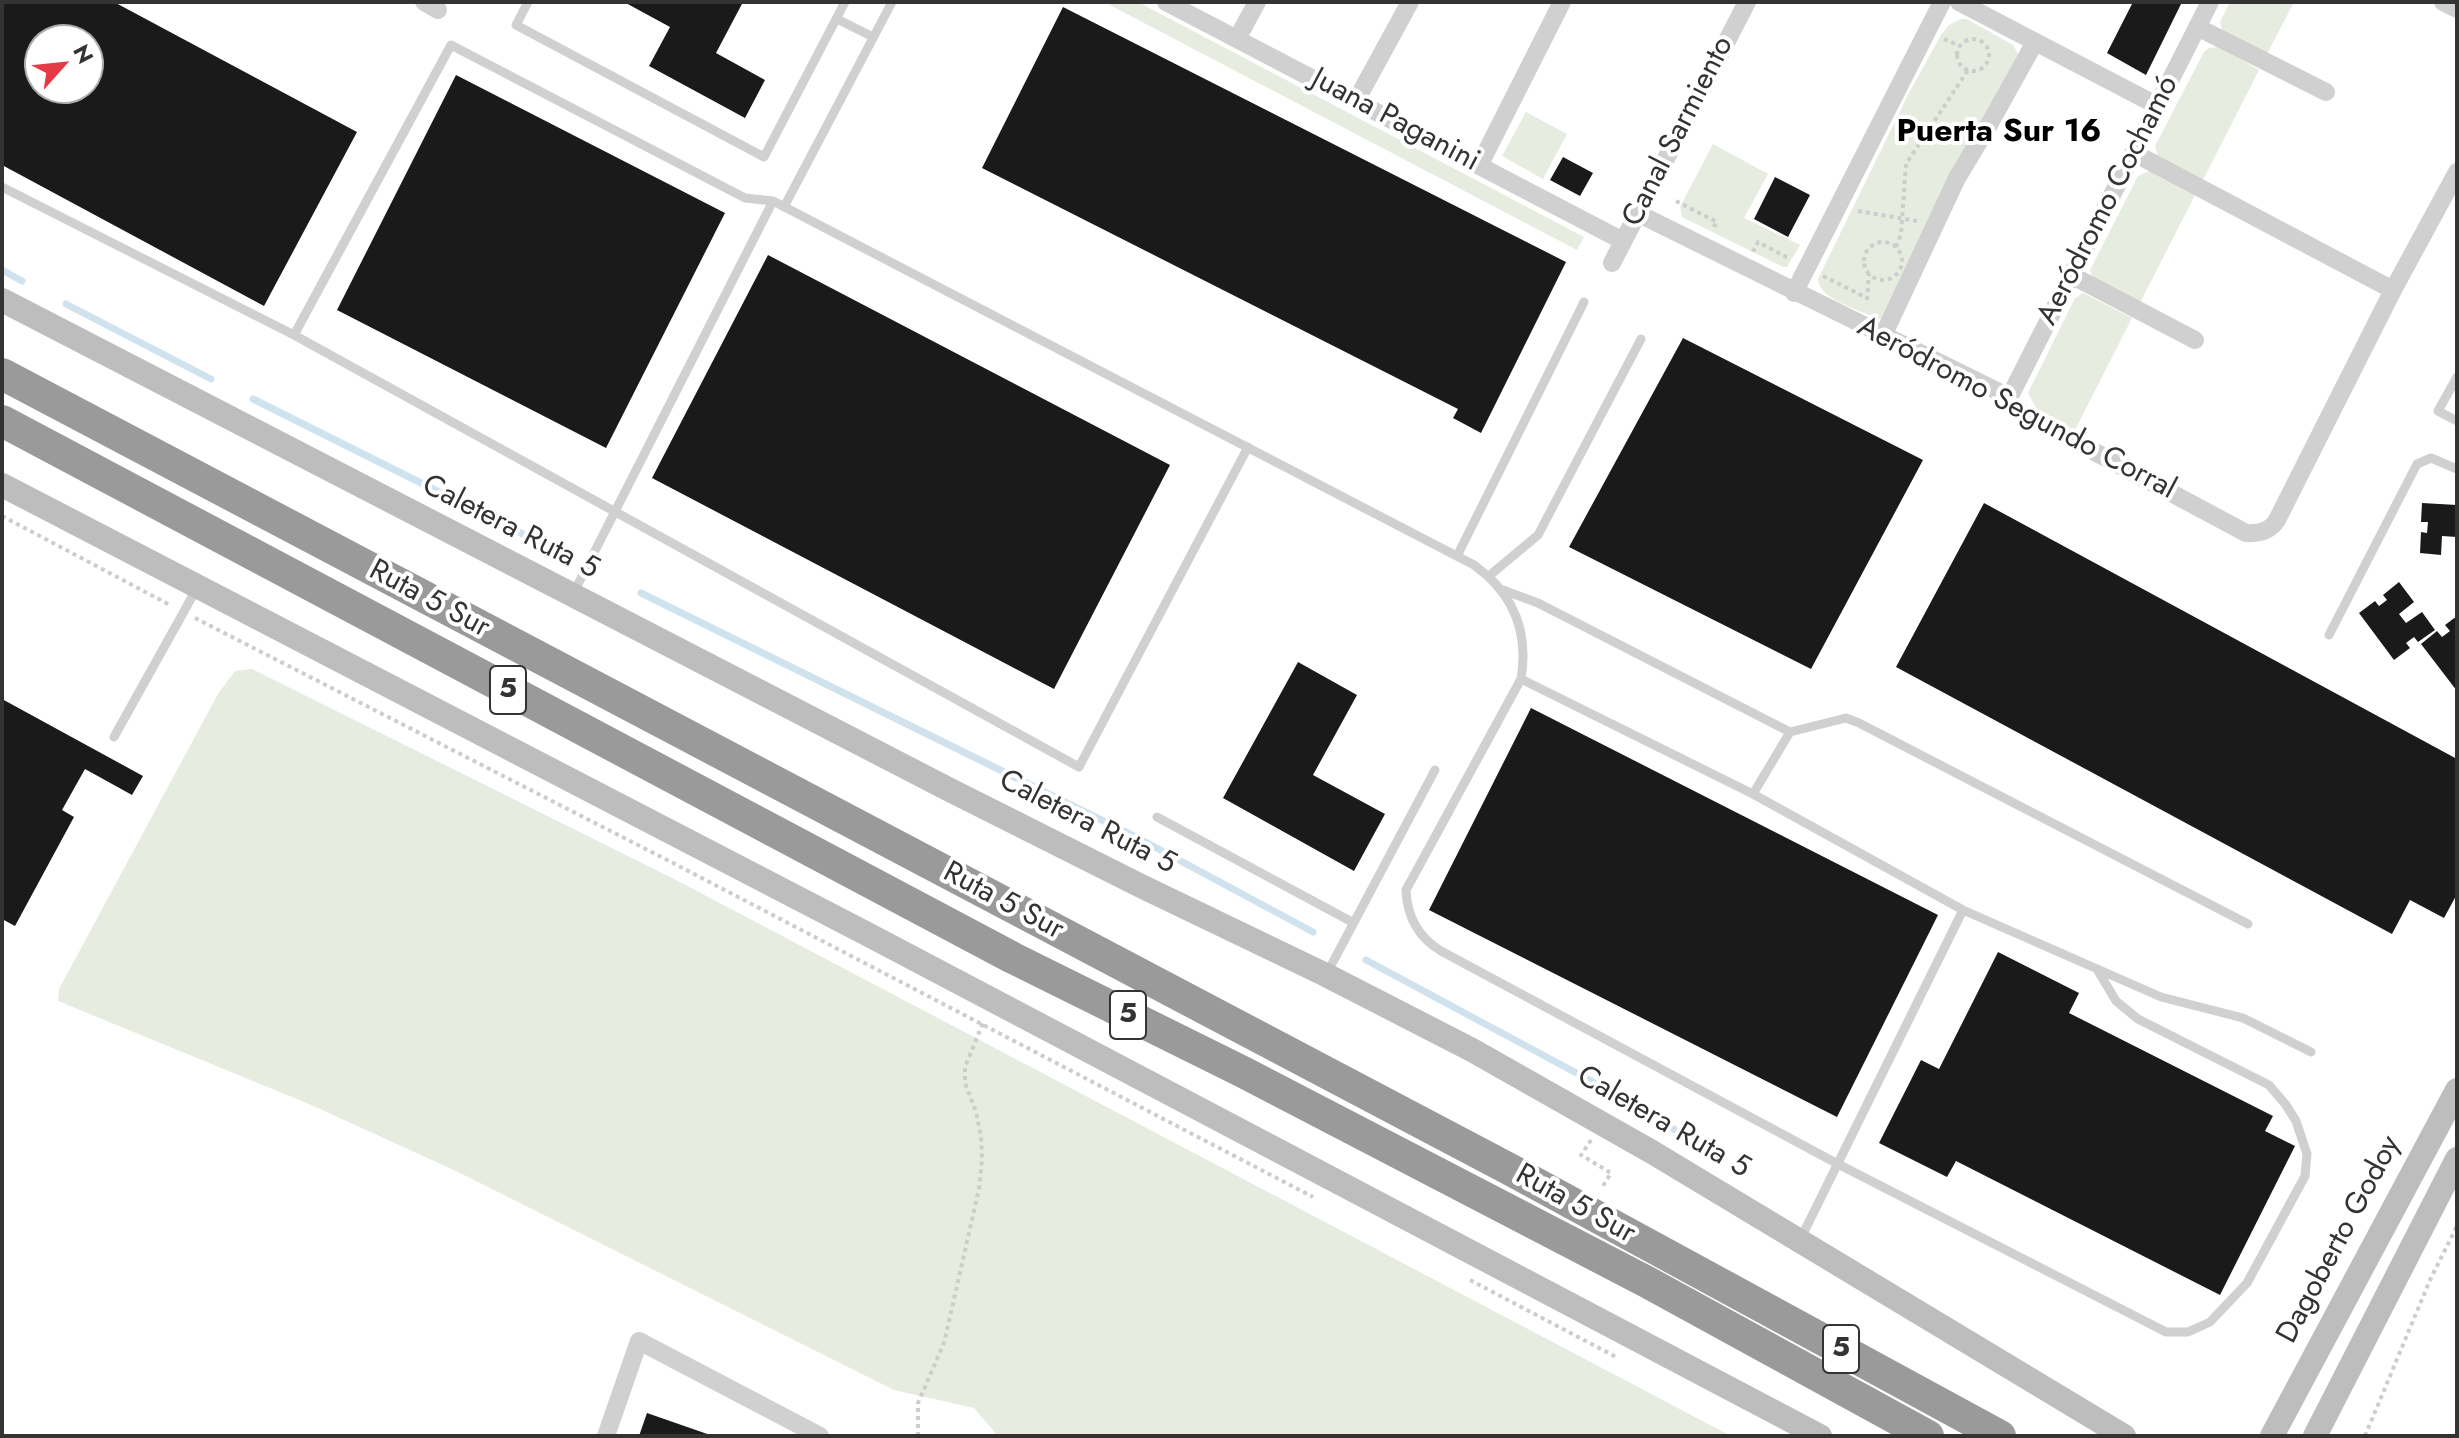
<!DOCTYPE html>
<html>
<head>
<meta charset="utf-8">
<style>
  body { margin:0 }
  #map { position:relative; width:2459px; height:1438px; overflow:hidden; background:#fff; font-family:Jost,sans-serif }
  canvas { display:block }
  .frame { position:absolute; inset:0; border:4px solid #333; pointer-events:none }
  .north { position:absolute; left:24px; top:24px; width:80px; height:80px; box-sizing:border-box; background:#fff; border:2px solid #adadad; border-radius:50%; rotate:63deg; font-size:22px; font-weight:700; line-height:32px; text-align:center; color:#333 }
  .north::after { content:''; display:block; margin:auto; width:28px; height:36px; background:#e63946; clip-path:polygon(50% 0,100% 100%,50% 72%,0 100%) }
</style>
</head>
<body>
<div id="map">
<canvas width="2459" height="1438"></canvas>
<div class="frame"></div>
<div class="north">N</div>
</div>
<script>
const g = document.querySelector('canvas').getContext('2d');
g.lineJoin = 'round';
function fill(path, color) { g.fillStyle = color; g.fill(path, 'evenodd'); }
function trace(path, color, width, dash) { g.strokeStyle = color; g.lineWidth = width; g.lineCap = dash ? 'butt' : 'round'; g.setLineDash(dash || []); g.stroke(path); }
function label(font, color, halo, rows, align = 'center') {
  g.font = font + ' Jost,sans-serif'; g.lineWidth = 8; g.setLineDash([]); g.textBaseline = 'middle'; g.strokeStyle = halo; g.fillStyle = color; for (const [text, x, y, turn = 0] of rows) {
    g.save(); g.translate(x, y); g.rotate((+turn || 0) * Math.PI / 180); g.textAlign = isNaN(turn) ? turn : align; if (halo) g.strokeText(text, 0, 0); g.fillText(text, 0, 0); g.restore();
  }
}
const green = new Path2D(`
  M1104 2H1138L1584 237 1577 250Z
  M2230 2H2294L2266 56 2222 30 2220 22Z
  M1961 19H1967L2013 45 2018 54 1882 320 1878 319C1860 309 1820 301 1818 279L1909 93 1941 35 1949 25Z
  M2220 47 2259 70 2203 180 2158 156 2155 146 2204 52 2209 48Z
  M1526 112 1567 134 1543 179 1502 156Z
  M1713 144 1768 174 1744 218 1800 245 1787 267H1783L1682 217 1680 207Z
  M2151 170 2195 195 2139 305 2093 279 2090 270 2138 176Z
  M2083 293 2132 318 2075 430 2038 411 2028 393 2075 298Z
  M252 669 676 880 1731 1436H998L974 1408 894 1390 456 1171 309 1104 58 1001 59 989 218 694 235 671Z`);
const stream = new Path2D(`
  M2 270 22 281
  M66 304 211 379
  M253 399 543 544
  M641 593 1138 838 1313 932
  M1366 960 1608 1090 1719 1156`);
const building = new Path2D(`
  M2 2H114L357 132 264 306 2 165ZM40 40H88V88H40Z
  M624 2H743L716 53 765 80 745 118 649 66 670 27Z
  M2133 2H2182L2146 75 2107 53Z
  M1063 7 1566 262 1481 433 1453 418 1458 409 982 168Z
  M456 75 725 213 606 448 337 310Z
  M1563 157 1593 173 1580 196 1550 180Z
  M1775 177 1810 195 1788 237 1754 219Z
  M768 255 1170 465 1054 689 652 478Z
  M1683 338 1923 460 1811 669 1569 547Z
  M1984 503 2457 759V894L2444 918 2410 900 2392 934 1896 667Z
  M2422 503 2457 505V537L2442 536 2441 555 2420 553 2421 532 2427 533 2428 522H2421Z
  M2399 582 2414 602 2399 614 2406 623 2422 612 2435 630 2418 642 2414 637 2406 643 2410 648 2394 660 2359 613 2375 601 2379 606 2387 600 2383 595Z
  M2457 616V691L2421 644 2437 631 2442 637 2450 631 2445 625Z
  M1298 662 1357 695 1313 775 1385 814 1354 871 1223 798Z
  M2 699 143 776 132 795 85 769 62 810 74 817 15 926 2 919Z
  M1531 708 1938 915 1837 1117 1429 910Z
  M1998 952 2079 993 2069 1013 2273 1116 2265 1131 2295 1146 2220 1295 1956 1161 1947 1177 1879 1143 1921 1060 1939 1069Z
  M647 1413 713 1436H639Z`);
const path = new Path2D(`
  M1944 39 1960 46
  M1957 55a16 16 0 1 1 32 0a16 16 0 1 1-32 0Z
  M1676 201 1717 222 1713 228
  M1858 211 1917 221
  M1864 261a19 19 0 1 1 38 0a19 19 0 1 1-38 0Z
  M1896 247 1901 234 1906 164 1968 70
  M1752 249 1754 250 1758 242 1790 259
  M1823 276 1867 298
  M1867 300 1869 274
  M2 516 170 605
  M195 618 673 863 1313 1197
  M1591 1140 1581 1155 1611 1173 1601 1189
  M1470 1280 1618 1358
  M918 1436V1403L944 1343 979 1189 982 1159 981 1137 976 1112 965 1083V1067L983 1023
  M2365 1436 2430 1280 2457 1226`);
const lane = new Path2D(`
  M528 2 516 25 764 157 845 2
  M837 19 873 37
  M2 187 294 335 1079 767 1248 447
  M784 207 892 2
  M294 335 451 45 745 198 773 201 1474 565C1513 593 1529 631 1521 679L1753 794 1963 910 1801 1238
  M2457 377 2438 411 2457 421
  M1457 556 1584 302
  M1489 576 1538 535 1641 339
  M1503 590 1538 603 1790 732
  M573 594 773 201
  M2329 635 2417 464 2431 458 2457 469
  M1521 679 1406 890C1407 917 1418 937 1441 951L1836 1163 2166 1332H2188L2210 1322 2247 1283 2305 1176 2307 1154 2296 1121 2286 1105 2269 1085 2138 1019 2116 1001 2097 969
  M114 737 197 588
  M1753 794 1790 732 1846 718 1859 723 2248 924
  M1157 817 1352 922
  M1963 910 2161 997 2243 1018 2311 1052
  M1326 975 1435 770`);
const street = new Path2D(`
  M424 2 438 10
  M1166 2 1623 241
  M1959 2 2158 106
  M2443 2 2457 9
  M2197 27 2326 92
  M1237 39 1257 2
  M1356 101 1410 2
  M2134 153 2393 290
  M1479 166 1562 2
  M1637 213 1997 391 2022 413 2246 533C2260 534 2270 531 2277 520L2393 290 2457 172
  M1612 263 1747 2
  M2071 275 2195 340
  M1794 293 1942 2
  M1883 336 1957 178 1990 123 2035 42
  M2008 400 2210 2
  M606 1436 639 1341 820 1436`);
const secondary = new Path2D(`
  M2 300 948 789 1141 886 1326 975 1472 1050 1652 1152 2124 1436
  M2 485 869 935 1820 1436
  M2272 1436 2457 1090
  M2315 1436 2457 1159`);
const highway = new Path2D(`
  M2 374 1511 1170 2000 1436
  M2 421 1013 958 1243 1072 1647 1282 1928 1436`);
const shields = [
  [508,690,36],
  [1128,1015,36],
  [1841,1349,36]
];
const shieldNames = [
  ["5",508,690],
  ["5",1128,1015],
  ["5",1841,1349]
];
const streetNames = [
  ["Juana Paganini",1395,121,28],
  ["Canal Sarmiento",1679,132,-63],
  ["Aeródromo Cochamó",2109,201,-63],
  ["Aeródromo Segundo Corral",2016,409,28],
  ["Caletera Ruta 5",510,528,27],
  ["Ruta 5 Sur",429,600,28],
  ["Caletera Ruta 5",1087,823,27],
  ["Ruta 5 Sur",1003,902,28],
  ["Caletera Ruta 5",1663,1123,30],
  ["Ruta 5 Sur",1575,1205,29],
  ["Dagoberto Godoy",2340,1240,-62]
];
const neighbourhoodNames = [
  ["Puerta Sur 16",1999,133]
];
fill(green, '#e6ecdf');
trace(stream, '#cfe2ee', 7);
fill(building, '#1a1a1a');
trace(path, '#cdcdcd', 4, [4, 4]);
trace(lane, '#d0d0d0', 9);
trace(street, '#d0d0d0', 18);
trace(secondary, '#bdbdbd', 24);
trace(highway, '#9a9a9a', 32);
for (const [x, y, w] of shields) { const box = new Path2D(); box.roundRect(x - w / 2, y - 24, w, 48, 6); g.fillStyle = '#fff'; g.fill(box); trace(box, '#333', 2); }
label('bold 28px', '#333', null, shieldNames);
label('30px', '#333', '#fff', streetNames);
label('bold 32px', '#000', '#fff', neighbourhoodNames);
</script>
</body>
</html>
